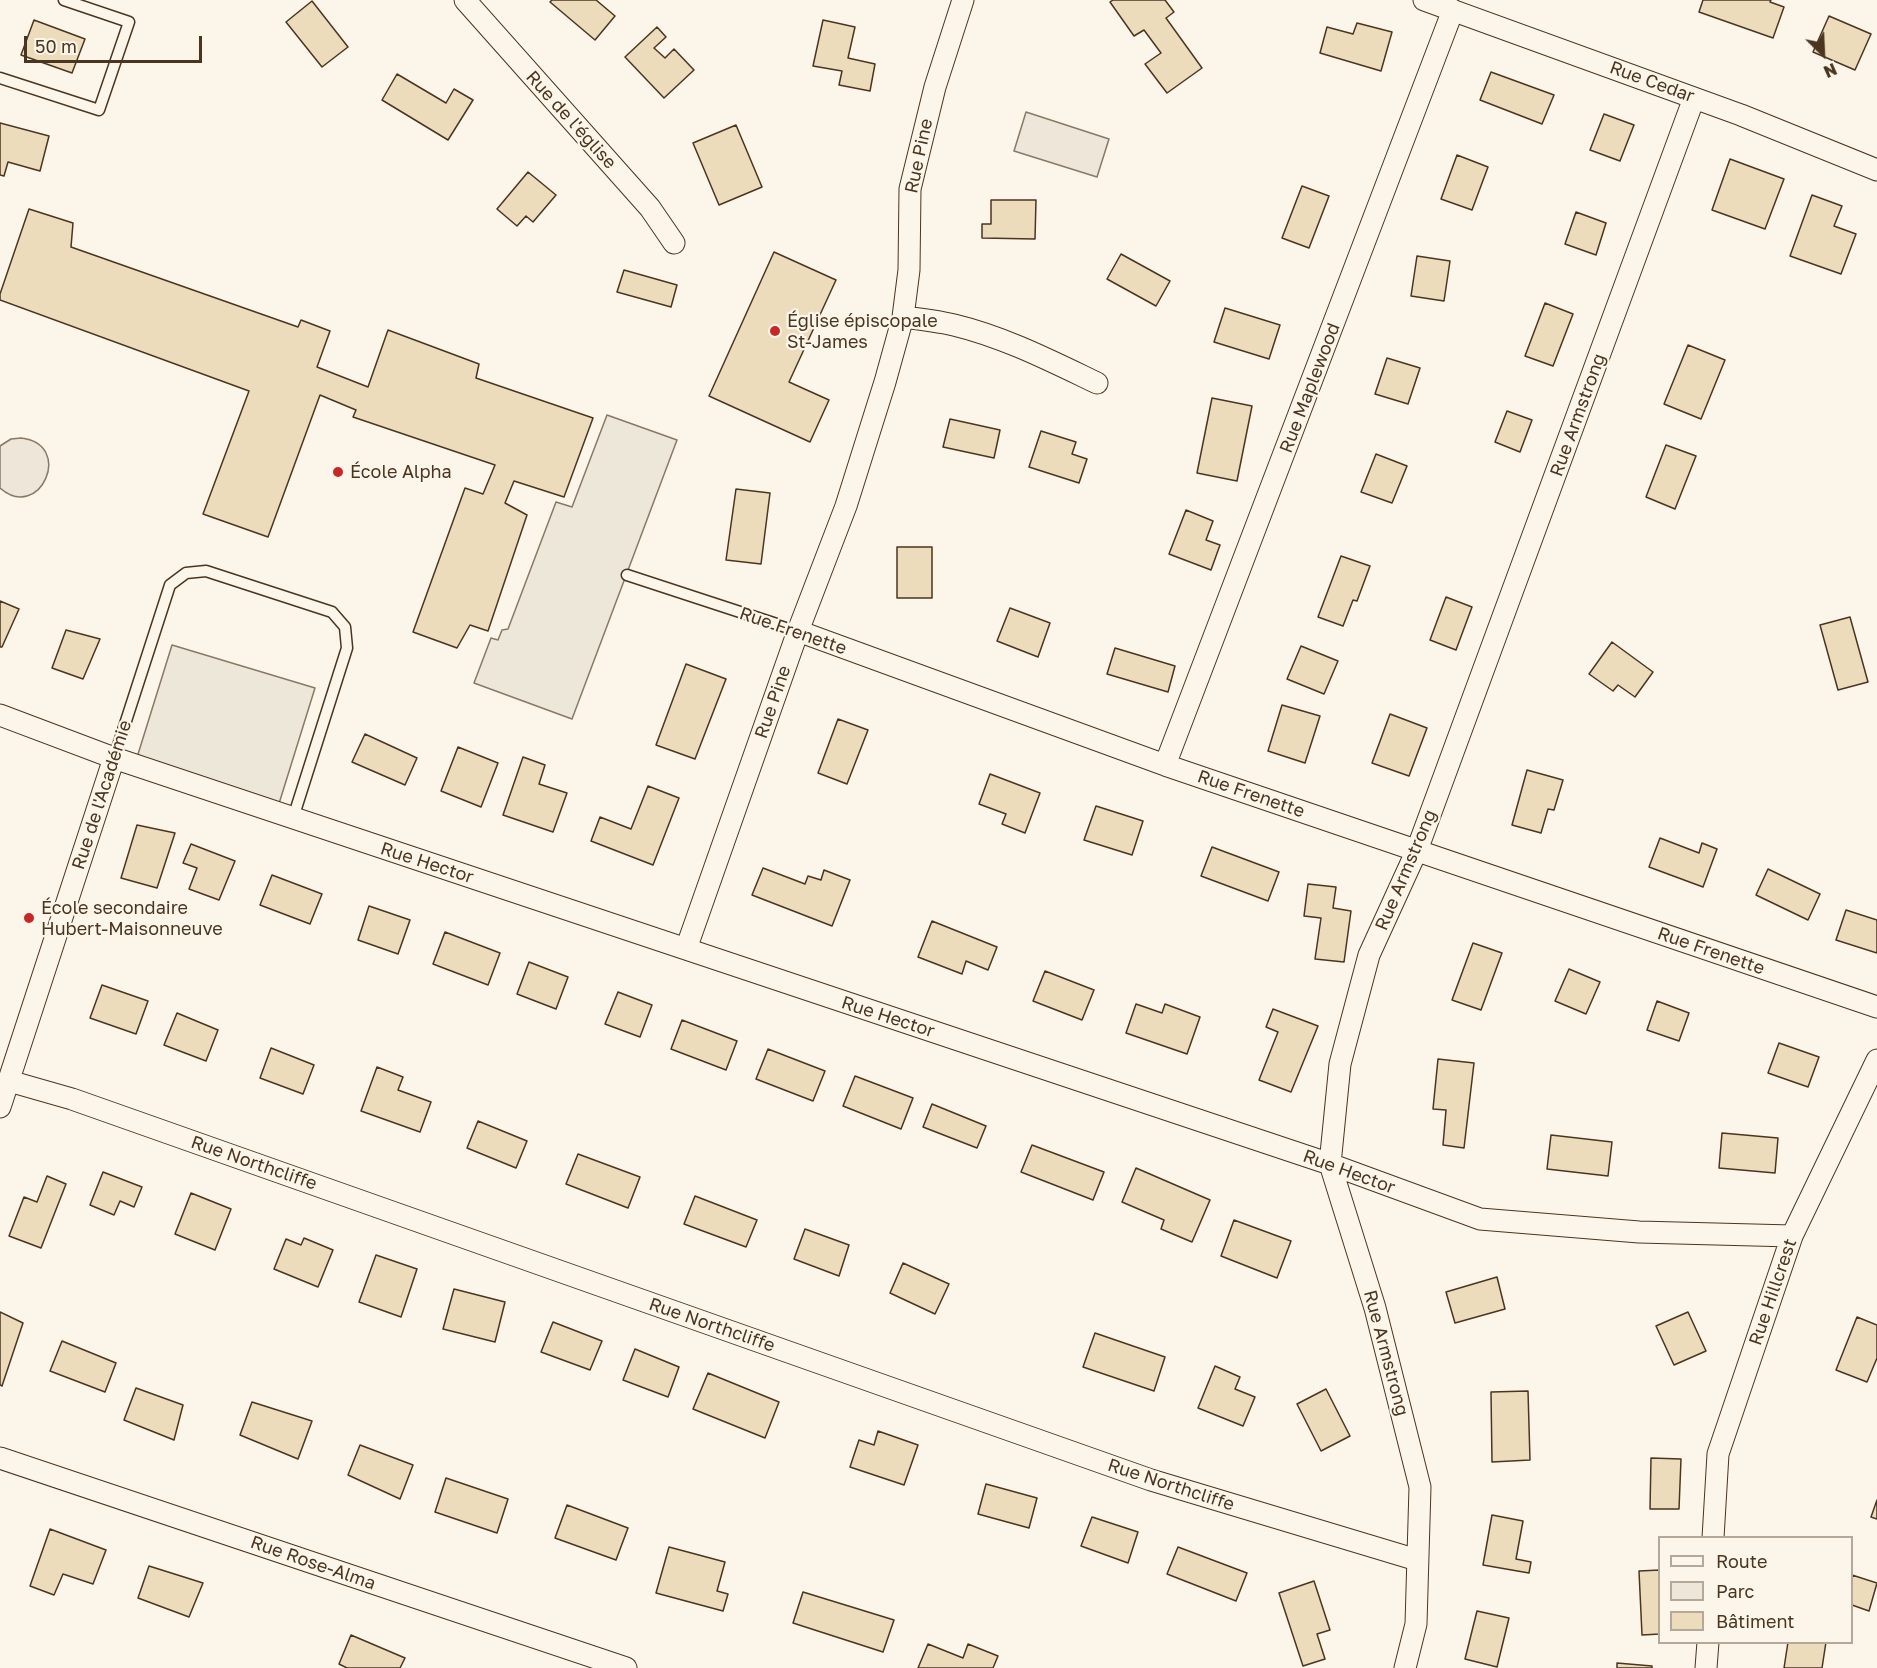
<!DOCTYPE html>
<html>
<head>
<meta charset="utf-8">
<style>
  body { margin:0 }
  #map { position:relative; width:1877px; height:1668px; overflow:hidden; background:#fbf6e9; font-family:"Golos Text",sans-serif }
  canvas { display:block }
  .legend { position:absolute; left:1658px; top:1536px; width:195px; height:108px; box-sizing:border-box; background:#fbf6e9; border:2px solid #b4a999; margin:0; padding:8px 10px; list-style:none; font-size:18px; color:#4a3520 }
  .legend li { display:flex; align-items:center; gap:12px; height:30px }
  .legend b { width:30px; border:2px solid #b4a999 }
  .north { position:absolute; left:1793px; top:24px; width:60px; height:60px; -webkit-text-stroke:4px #fbf6e9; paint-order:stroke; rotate:156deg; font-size:16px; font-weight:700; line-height:24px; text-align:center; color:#4a3520 }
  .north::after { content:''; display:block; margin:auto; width:21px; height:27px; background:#4a3520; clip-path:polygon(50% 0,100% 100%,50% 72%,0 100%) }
  .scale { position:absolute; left:24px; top:36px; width:178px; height:27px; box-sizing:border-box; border:3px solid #4a3520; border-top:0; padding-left:8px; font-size:18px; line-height:21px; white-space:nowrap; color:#4a3520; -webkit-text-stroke:4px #fbf6e9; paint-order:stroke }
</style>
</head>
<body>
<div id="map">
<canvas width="1877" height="1668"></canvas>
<ul class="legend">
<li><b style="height:8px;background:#fbf6e9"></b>Route</li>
<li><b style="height:16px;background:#ede6d9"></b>Parc</li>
<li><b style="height:16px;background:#ecdcbc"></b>Bâtiment</li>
</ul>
<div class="north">N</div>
<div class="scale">50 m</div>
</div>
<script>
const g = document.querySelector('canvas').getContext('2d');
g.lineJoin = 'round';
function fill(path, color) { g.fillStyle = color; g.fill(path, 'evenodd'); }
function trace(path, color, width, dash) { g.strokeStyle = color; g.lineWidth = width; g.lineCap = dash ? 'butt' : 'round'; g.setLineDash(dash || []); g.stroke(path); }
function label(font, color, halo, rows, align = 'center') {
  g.font = font + ' "Golos Text",sans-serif'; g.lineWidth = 4.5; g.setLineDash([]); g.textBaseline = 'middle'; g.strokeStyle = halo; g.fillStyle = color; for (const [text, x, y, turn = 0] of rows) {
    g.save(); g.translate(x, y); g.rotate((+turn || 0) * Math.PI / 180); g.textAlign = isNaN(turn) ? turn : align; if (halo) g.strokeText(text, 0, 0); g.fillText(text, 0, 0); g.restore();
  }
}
const green = new Path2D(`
  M1026 112 1109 139 1097 177 1014 151Z
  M21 438C75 444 40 523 0 488V446L11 439Z`);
const parking = new Path2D(`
  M607 415 677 440 572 719 474 683 491 638 498 640 502 630 508 629 556 502 572 507Z
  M172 645 315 688 277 810 134 767Z`);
const building = new Path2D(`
  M552 0H596L615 16 595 40 550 2Z
  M1113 0H1165L1174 12 1166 18 1202 68 1167 93 1145 64 1161 53 1144 30 1134 36 1110 2Z
  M1703 0H1771L1770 2 1784 7 1773 38 1699 12Z
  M312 1 348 47 322 67 286 22Z
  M1829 16 1871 34 1855 70 1813 52Z
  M34 20 85 39 72 73 21 55Z
  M823 20 855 27 848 58 875 64 870 91 839 85 842 71 813 66Z
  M1357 23 1392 32 1381 71 1320 53 1327 27 1353 34Z
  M657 27 666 37 654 48 665 58 674 49 694 70 664 98 625 57Z
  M1491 72 1554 95 1542 124 1480 100Z
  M397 74 446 103 454 89 473 100 448 140 382 100Z
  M1604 114 1634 125 1620 161 1590 150Z
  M0 123 49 136 40 171 8 162 4 176 0 175Z
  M736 125 762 187 719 205 693 143Z
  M1457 155 1488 167 1472 210 1441 199Z
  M1730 159 1784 179 1765 229 1712 210Z
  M528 172 556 195 533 222 526 216 517 226 497 209Z
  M1302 186 1329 196 1309 248 1282 238Z
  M1812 195 1842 206 1834 226 1856 234 1841 274 1790 256Z
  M991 200H1036L1035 239 982 238V224H991Z
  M29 209 73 223 71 247 298 327 301 320 330 331 317 367 368 387 388 330 479 364 476 378 593 418 564 497 514 481 505 503 527 515 488 631 470 625 457 648 413 632 465 488 483 494 495 465 353 417 356 410 320 395 268 537 203 514 249 391 0 300V294Z
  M1576 212 1606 223 1596 255 1565 244Z
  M774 252 836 280 789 382 829 400 810 442 709 396Z
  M1121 254 1170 281 1156 306 1107 279Z
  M1417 256 1450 261 1444 301 1411 296Z
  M624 270 677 285 671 307 617 292Z
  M1545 303 1573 314 1553 366 1525 356Z
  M1225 308 1280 325 1269 359 1214 342Z
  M1688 345 1725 360 1701 419 1664 404Z
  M1387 358 1420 368 1408 404 1375 394Z
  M1212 398 1252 406 1237 481 1197 473Z
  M1507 411 1532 420 1520 452 1495 442Z
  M950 419 1000 430 994 458 943 447Z
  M1041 431 1076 442 1072 454 1087 459 1079 483 1029 467Z
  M1666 445 1696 456 1675 509 1646 497Z
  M1376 454 1407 466 1392 503 1361 492Z
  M736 489 770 493 761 564 726 560Z
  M1186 510 1213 521 1206 540 1220 545 1211 570 1169 554Z
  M897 547H932V598H897Z
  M1341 556 1370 566 1357 601 1353 600 1343 626 1318 617Z
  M1446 597 1472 607 1456 650 1430 640Z
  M0 601 19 609 2 647H0Z
  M1010 608 1050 623 1038 657 997 641Z
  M1850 617 1868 682 1838 690 1820 625Z
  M66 630 100 639 83 679 52 668Z
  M1612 642 1653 672 1635 697 1618 685 1613 691 1589 674Z
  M1301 646 1338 661 1324 694 1287 679Z
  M1115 648 1175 666 1168 692 1107 674Z
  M686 664 726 679 695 759 656 745Z
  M1282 705 1320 716 1305 763 1268 751Z
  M1390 714 1427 728 1409 776 1372 763Z
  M838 719 868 730 847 784 818 773Z
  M365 734 417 758 405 785 352 762Z
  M458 747 498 763 481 807 441 791Z
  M523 757 545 765 539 784 567 793 553 832 503 815Z
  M1527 770 1563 780 1554 810 1548 809 1541 833 1512 825Z
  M990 774 1040 793 1025 833 1002 824 1006 814 979 804Z
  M648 786 679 798 653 865 591 841 600 817 631 829Z
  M1096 806 1143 821 1132 855 1084 840Z
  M137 825 175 833 157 888 121 878Z
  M1660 838 1699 853 1702 843 1717 849 1703 887 1649 867Z
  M191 844 235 861 219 900 189 889 197 868 183 863Z
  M1212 847 1279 872 1268 901 1201 876Z
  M763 868 805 884 808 876 821 880 824 870 850 880 832 926 752 895Z
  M1768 869 1820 894 1808 920 1756 895Z
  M272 875 322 894 310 924 260 905Z
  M1308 884 1336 887 1333 908 1351 911 1344 962 1315 959 1321 918 1304 916Z
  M369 906 410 920 398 954 358 940Z
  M1846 910 1877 920V953L1836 940Z
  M932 921 997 947 988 970 966 961 962 974 918 957Z
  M445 932 500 953 488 985 433 964Z
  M1473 943 1502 953 1481 1010 1452 1000Z
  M529 962 568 977 556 1009 517 994Z
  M1569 969 1600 982 1586 1014 1555 1001Z
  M1045 971 1094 990 1082 1020 1033 1001Z
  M102 985 148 1001 136 1034 90 1018Z
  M618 992 652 1005 640 1037 605 1024Z
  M1657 1001 1689 1013 1679 1041 1647 1030Z
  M1136 1004 1162 1013 1165 1004 1200 1017 1187 1054 1126 1033Z
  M1273 1009 1318 1026 1291 1092 1259 1080 1278 1032 1266 1027Z
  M177 1013 218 1030 206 1061 164 1045Z
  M682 1020 737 1041 726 1070 671 1049Z
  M1779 1043 1819 1057 1808 1087 1768 1073Z
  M271 1048 314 1065 303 1094 260 1078Z
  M768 1049 825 1071 813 1101 756 1079Z
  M1438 1059 1474 1063 1464 1148 1443 1145 1446 1110 1433 1109Z
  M377 1067 403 1077 398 1090 431 1102 420 1132 361 1111Z
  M855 1076 913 1098 901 1129 843 1106Z
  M932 1104 986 1126 977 1148 923 1127Z
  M478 1121 527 1141 516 1168 467 1148Z
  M1722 1133 1778 1138 1775 1173 1719 1168Z
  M1551 1135 1612 1142 1608 1176 1547 1169Z
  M1032 1145 1104 1172 1093 1200 1021 1172Z
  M578 1154 640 1177 628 1208 566 1184Z
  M1136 1168 1210 1200 1192 1242 1161 1229 1164 1220 1122 1202Z
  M103 1172 142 1187 134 1207 120 1201 114 1215 90 1205Z
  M47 1176 66 1184 41 1248 9 1236 24 1197 37 1202Z
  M191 1193 231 1209 215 1250 175 1234Z
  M695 1196 757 1220 746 1247 684 1224Z
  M1234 1220 1291 1241 1277 1278 1221 1256Z
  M805 1229 849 1245 839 1276 794 1259Z
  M304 1238 333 1250 318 1287 274 1269 286 1239 301 1245Z
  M376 1255 417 1269 401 1317 359 1302Z
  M903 1263 949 1284 935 1314 890 1293Z
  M1497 1277 1505 1309 1455 1323 1446 1292Z
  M454 1289 505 1302 495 1342 443 1329Z
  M0 1312 23 1323 2 1386 0 1385Z
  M1688 1312 1706 1351 1674 1365 1656 1326Z
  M1857 1317 1877 1325V1358L1867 1382 1836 1370Z
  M553 1322 602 1341 590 1370 541 1352Z
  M1095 1333 1165 1357 1154 1391 1083 1367Z
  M62 1341 116 1363 105 1392 50 1371Z
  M635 1349 679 1367 668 1397 623 1380Z
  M1215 1366 1240 1377 1235 1389 1255 1397 1243 1426 1198 1408Z
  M708 1373 779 1402 765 1438 693 1409Z
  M136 1388 183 1405 174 1440 124 1420Z
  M1326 1389 1350 1436 1321 1451 1297 1404Z
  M1528 1391 1530 1460 1492 1462 1491 1392Z
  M252 1402 312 1421 298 1459 240 1435Z
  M878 1431 918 1445 904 1485 850 1467 859 1440 874 1445Z
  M360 1445 413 1465 400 1499 348 1475Z
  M1651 1458 1681 1459 1679 1509H1650Z
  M446 1478 508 1499 497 1533 435 1512Z
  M986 1484 1037 1498 1029 1528 978 1514Z
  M1877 1500V1519L1871 1517Z
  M567 1505 628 1528 616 1560 555 1538Z
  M1492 1515 1523 1521 1516 1559 1531 1562 1529 1573 1483 1565Z
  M1092 1517 1138 1532 1128 1563 1081 1546Z
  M50 1529 106 1550 93 1584 63 1574 54 1595 30 1586Z
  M669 1547 725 1562 717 1591 728 1594 723 1611 656 1593Z
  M1178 1547 1247 1573 1236 1601 1167 1574Z
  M149 1566 203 1583 189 1617 138 1598Z
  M1660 1570V1634L1642 1635 1639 1571Z
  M1852 1575 1877 1583 1869 1611 1852 1605Z
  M1314 1581 1330 1630 1317 1634 1325 1659 1303 1666 1279 1593Z
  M803 1592 894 1620 883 1652 793 1623Z
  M1477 1611 1509 1618 1497 1667 1465 1659Z
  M351 1635 405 1658 400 1668H347L339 1664Z
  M1788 1642H1826L1822 1668H1784Z
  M928 1644 963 1658 968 1644 998 1656 993 1668H918Z
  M1617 1663 1652 1666V1668H1617Z`);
const lane = new Path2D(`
  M0 78 99 110 129 22 64 0
  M627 575 798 631
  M114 758 170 585 186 573 206 571 332 612 345 627 347 648 293 818`);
const street = new Path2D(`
  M465 0 650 208 674 243
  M1424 0 1741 115 1877 170
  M903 317C920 319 937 321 954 325 1004 337 1051 361 1097 383
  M798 631 1165 765 1877 1007
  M0 715 114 758 1330 1164 1480 1219 1639 1232 1792 1236
  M1165 765 1453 10
  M686 949 798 631 846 506 885 382 903 317 909 270 910 189 935 87 963 0
  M9 1081 72 1099 1151 1480 1417 1560
  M0 1107 114 758
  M0 1458 626 1668
  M1713 1538 1718 1454 1792 1236 1877 1060
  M1405 1668 1416 1624 1420 1487 1375 1308 1330 1164 1340 1064 1369 955 1417 850 1694 98
  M1706 1668 1708 1642`);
const markers = [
  [775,331,6,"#c62828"],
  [338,472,6,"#c62828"],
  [29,918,6,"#c62828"]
];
const streetNames = [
  ["Rue Cedar",1652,82,20],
  ["Rue de l'église",571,120,48],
  ["Rue Pine",919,156,-78],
  ["Rue Maplewood",1310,388,-69],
  ["Rue Armstrong",1578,415,-70],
  ["Rue Frenette",793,631,19],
  ["Rue Pine",773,702,-71],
  ["Rue Frenette",1251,794,19],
  ["Rue de l'Académie",102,795,-72],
  ["Rue Hector",427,863,18],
  ["Rue Armstrong",1406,870,-67],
  ["Rue Frenette",1711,951,19],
  ["Rue Hector",888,1017,18],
  ["Rue Northcliffe",254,1163,19],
  ["Rue Hector",1349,1172,20],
  ["Rue Hillcrest",1773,1292,-71],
  ["Rue Northcliffe",712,1325,19],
  ["Rue Armstrong",1386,1353,75],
  ["Rue Northcliffe",1171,1485,18],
  ["Rue Rose-Alma",313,1563,19]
];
const poiNames = [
  ["Église épiscopale",787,321],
  ["St-James",787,342],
  ["École Alpha",350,472],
  ["École secondaire",41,908],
  ["Hubert-Maisonneuve",41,929]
];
fill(green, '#ede6d9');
trace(green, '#887966', 1.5);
fill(parking, '#ede7d9');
trace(parking, '#887966', 1.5);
fill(building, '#ecdcbc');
trace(building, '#4a3520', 1.5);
trace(lane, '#4a3520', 13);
trace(street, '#4a3520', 23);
trace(lane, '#fbf6e9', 10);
trace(street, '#fbf6e9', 21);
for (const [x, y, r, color] of markers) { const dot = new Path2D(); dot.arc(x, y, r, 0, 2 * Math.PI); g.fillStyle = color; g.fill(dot); trace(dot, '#fbf6e9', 2); }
label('18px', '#4a3520', '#fbf6e9', streetNames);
label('18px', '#4a3520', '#fbf6e9', poiNames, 'left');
</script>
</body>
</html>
